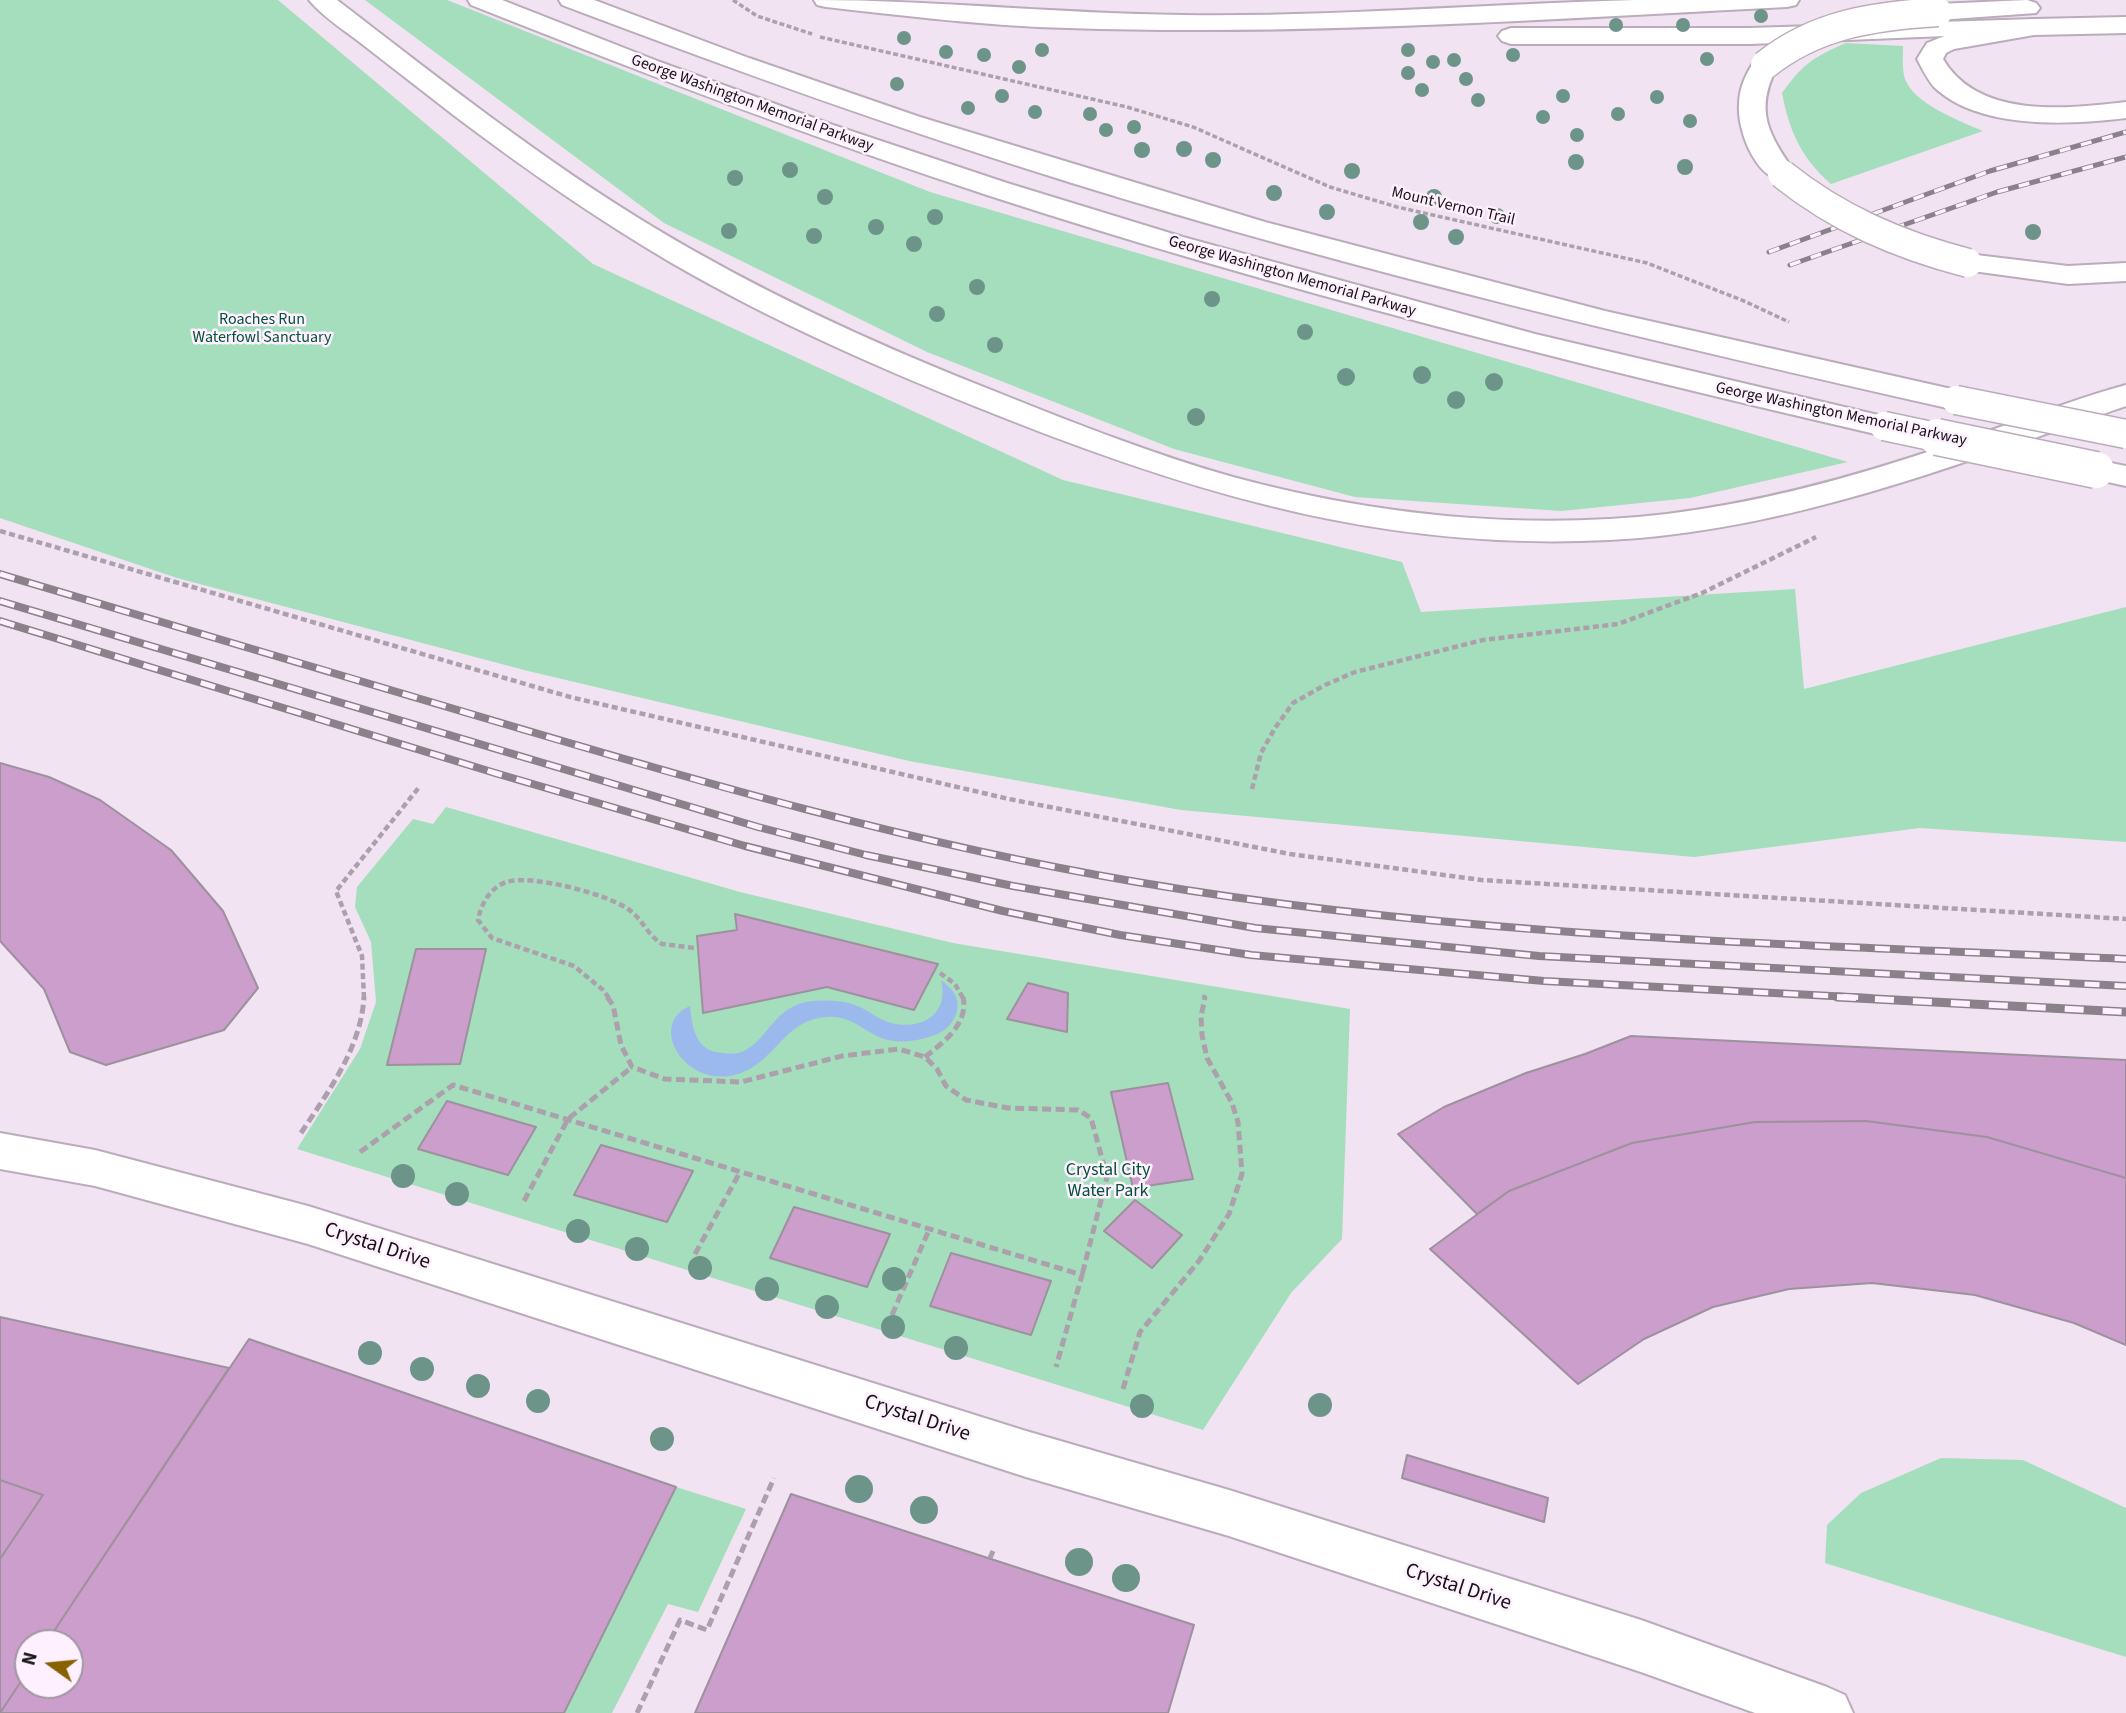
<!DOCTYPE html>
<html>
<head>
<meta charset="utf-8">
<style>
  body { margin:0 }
  #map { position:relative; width:2126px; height:1713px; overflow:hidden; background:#f1e3f1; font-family:"Source Sans 3",sans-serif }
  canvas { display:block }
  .north { position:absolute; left:14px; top:1629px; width:70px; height:70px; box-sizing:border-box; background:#fff0ff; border:2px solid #a297a2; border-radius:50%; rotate:285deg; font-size:19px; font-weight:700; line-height:28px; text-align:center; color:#171217 }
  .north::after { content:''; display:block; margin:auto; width:24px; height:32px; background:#886100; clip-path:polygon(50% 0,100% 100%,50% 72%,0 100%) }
</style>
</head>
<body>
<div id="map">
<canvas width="2126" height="1713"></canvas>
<div class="north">N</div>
</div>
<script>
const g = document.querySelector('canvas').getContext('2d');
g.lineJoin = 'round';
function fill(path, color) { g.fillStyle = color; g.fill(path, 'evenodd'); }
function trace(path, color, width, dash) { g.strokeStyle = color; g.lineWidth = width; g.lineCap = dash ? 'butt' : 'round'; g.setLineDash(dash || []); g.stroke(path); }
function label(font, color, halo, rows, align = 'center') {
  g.font = font + ' "Source Sans 3",sans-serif'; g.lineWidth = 5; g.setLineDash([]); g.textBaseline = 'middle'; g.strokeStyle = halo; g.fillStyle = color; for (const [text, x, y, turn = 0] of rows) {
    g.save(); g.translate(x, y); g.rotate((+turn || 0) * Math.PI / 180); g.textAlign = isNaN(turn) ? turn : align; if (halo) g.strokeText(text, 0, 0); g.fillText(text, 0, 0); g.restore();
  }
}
const green = new Path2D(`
  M0 0H278L593 264 1063 480 1402 562 1421 612 1795 589 1804 689 2126 607V842L1920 828 1694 857 1181 810 909 761 528 671 177 578 0 518Z
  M365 0H447L930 192 1848 462 1690 498 1561 511 1355 497 1174 449 927 352 664 223Z
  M1846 43 1903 46C1903 56 1902 70 1905 79 1914 104 1960 121 1983 131L1831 184C1802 159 1789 131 1782 93 1802 65 1813 57 1846 43Z
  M446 807 740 892 953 943 1350 1009 1342 1239 1291 1293 1203 1430 297 1149 360 1049 376 1002 371 942 355 907 357 887 413 819 433 824Z
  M1941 1458 2023 1460 2126 1508V1657L1825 1563 1827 1525 1861 1493Z
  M676 1487 746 1509 698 1612 668 1604 612 1713H564Z`);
const water = new Path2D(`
  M941 980C952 989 960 996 957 1011 954 1023 944 1033 932 1036 914 1042 893 1045 875 1035 858 1026 847 1015 826 1017 782 1020 775 1066 734 1075 684 1087 647 1024 690 1006 692 1028 696 1052 723 1053 730 1054 738 1054 744 1051 769 1039 773 1006 812 1001 826 1000 841 1000 855 1005 867 1009 876 1018 888 1022 920 1032 950 1015 941 980Z`);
const building = new Path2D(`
  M0 763 49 777 100 800 171 850 223 911 258 988 224 1030 106 1065 70 1052 44 989 0 941Z
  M735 914 938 964 914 1010 827 987 703 1013 697 936 737 930Z
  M416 949H486L460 1064 387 1065Z
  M1028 983 1068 993 1067 1032 1007 1019Z
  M1631 1036 2126 1060V1178L1987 1137 1866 1121 1755 1122 1632 1143 1509 1191 1477 1214 1398 1134 1444 1107 1526 1073 1585 1054Z
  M1168 1083 1193 1179 1133 1188 1111 1092Z
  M447 1101 536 1127 508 1175 418 1149Z
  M1866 1121 1987 1137 2126 1178V1345L2074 1323 1975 1295 1872 1283 1789 1289 1713 1307 1644 1339 1578 1384 1430 1249 1509 1191 1632 1143 1755 1122Z
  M601 1145 693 1171 667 1222 574 1195Z
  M1135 1200 1182 1235 1152 1268 1104 1231Z
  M794 1207 890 1234 867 1287 770 1258Z
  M951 1253 1051 1281 1031 1335 930 1306Z
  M0 1317 229 1368 46 1643H28V1671L0 1713V1559L43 1495 0 1480Z
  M249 1339 676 1487 564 1713H0L28 1671V1685H70V1643H46Z
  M1407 1455 1548 1498 1544 1522 1402 1478Z
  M0 1480 43 1495 0 1559Z
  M791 1494 1194 1625 1168 1713H695Z`);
const pathFar2 = new Path2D(`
  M733 0 757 16 812 34
  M820 37 1127 107 1193 127 1330 187 1397 207 1647 263 1744 301 1789 322`);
const pathFar1 = new Path2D(`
  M0 531 570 697 1009 799 1290 854 1481 880 2126 919
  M1252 789 1261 753 1275 728 1293 703 1325 685 1355 672 1483 640 1618 624 1702 593 1816 537
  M940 973 955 984 963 998
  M364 998 362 956 336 891 420 786
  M609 998 603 990 574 966 492 938 478 920C481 904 490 888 506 882 531 874 607 894 628 909 642 918 647 935 662 944L695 948
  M1204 998 1205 995`);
const path = new Path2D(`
  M607 997 613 1005 621 1045 632 1067 665 1079 741 1082 842 1056 899 1049 925 1057 937 1069 946 1086 966 1100 1008 1108 1078 1110 1091 1118 1107 1177 1082 1275
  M925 1057C944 1042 969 1023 963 997
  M301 1133C328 1092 361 1048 364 997
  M360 1152 453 1085 1082 1275 1056 1367
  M524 1201 568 1119 632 1067
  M695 1254 740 1172
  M892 1315 929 1230
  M1123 1389 1140 1332 1199 1261 1229 1214 1242 1174 1238 1122 1232 1103 1207 1058 1202 1035 1201 1017 1205 997
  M990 1558 993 1551
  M637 1713 680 1620 707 1630 774 1478`);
const tertiary = new Path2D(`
  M0 1133 95 1150 308 1206 1026 1431 1229 1490 1641 1620 1827 1687 1845 1695 1853 1713H1755L1641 1672 1229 1536 1026 1477 308 1244 95 1186 0 1169Z`);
const secondary = new Path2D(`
  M2027 0 2036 3 2040 8 2036 13 1938 20 1929 17 1925 12 1929 7 1938 4Z
  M2126 17V33L2034 35 1954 49 1946 53 1943 59C1978 119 2066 109 2126 102V118C2069 125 1979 130 1934 87 1927 79 1922 68 1917 59L1927 43 1947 35 2034 19Z
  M1765 57 1774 59 1778 65C1753 111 1769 135 1796 174L1792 180C1759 188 1737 132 1739 105 1739 88 1746 73 1756 59Z
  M1968 254 2068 266 2126 263V281L2068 284 1958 269 1953 263 1958 257Z`);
const motorway = new Path2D(`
  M309 0H337C440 79 542 160 653 227 764 294 883 348 1004 395 1079 425 1155 455 1233 477 1372 515 1524 531 1667 514 1764 502 1858 476 1951 444 2009 425 2067 401 2126 385V406C1958 464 1789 531 1609 540 1389 551 1204 497 1002 417 888 372 775 323 670 262 595 218 525 169 456 117 425 93 393 68 362 44 344 30 323 17 309 0Z
  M468 0H502L660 62 833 125 1007 183 1183 237 1535 334 1895 419 1900 426 1895 433 1884 436C1582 366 1282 291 987 195 813 138 642 73 471 5Z
  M559 0H594L749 58 920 117 1265 222 1605 311 1956 390 1967 393 1972 400 1967 407 1956 410C1659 343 1363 273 1072 183 900 130 731 69 562 5Z
  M814 0C937 0 1060 14 1184 15 1335 17 1485 4 1635 0 1690 0 1745 0 1799 0L1796 5 1787 7C1548 19 1308 36 1068 28 987 26 907 16 826 7L817 5Z
  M2034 19 2043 22 2047 27 2043 32 1750 44H1511L1502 41 1498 36 1502 31 1511 28H1750Z
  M2096 460 2126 466V486L2085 477 2080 470 2085 463Z`);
const railFar2 = new Path2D(`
  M1769 252 1990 171 2126 132
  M1790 265 1997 192 2126 157`);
const railFar1 = new Path2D(`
  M0 574C157 621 314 667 471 714 690 779 911 844 1137 882 1464 938 1796 944 2126 959
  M0 601 758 827 866 855 1013 886 1255 928 1539 956 2126 986
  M0 621 495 773 745 846 1003 911 1120 935 1251 955 1544 981 1870 998`);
const rail = new Path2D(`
  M1837 997 2126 1012`);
const secondaryBridge = new Path2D(`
  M1765 65C1816 24 1874 16 1938 12
  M1782 174C1838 219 1899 245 1968 263`);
const motorwayBridgeFar1 = new Path2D(`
  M1956 400 2126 434
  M1884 426 1945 439`);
const motorwayBridge = new Path2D(`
  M1937 437 2096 470`);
const trees = [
  [1761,16,7],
  [1616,25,7],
  [1683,25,7],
  [904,38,7],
  [1042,50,7],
  [1408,50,7],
  [946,52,7],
  [984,55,7],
  [1513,55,7],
  [1707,59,7],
  [1454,60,7],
  [1433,62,7],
  [1019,67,7],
  [1408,73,7],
  [1466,79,7],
  [897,84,7],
  [1422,90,7],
  [1002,96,7],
  [1563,96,7],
  [1657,97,7],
  [1478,100,7],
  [968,108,7],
  [1035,112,7],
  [1090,114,7],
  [1618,114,7],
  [1543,117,7],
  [1690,121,7],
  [1134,127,7],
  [1106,130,7],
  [1577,135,7],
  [1184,149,8],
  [1142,150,8],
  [1213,160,8],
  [1576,162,8],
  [1685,167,8],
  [790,170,8],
  [1352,171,8],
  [735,178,8],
  [1274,193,8],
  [825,197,8],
  [1434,197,8],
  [1327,212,8],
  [1497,216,8],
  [935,217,8],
  [1421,222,8],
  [876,227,8],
  [729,231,8],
  [2033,232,8],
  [814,236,8],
  [1456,237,8],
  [914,244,8],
  [977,287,8],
  [1212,299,8],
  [937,314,8],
  [1305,332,8],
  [995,345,8],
  [1422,375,9],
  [1346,377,9],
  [1494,382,9],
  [1456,400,9],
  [1196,417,9],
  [403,1176,12],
  [457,1194,12],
  [578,1231,12],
  [637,1249,12],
  [700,1268,12],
  [894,1279,12],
  [767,1289,12],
  [827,1307,12],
  [893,1327,12],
  [956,1348,12],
  [370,1353,12],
  [422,1369,12],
  [478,1386,12],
  [538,1401,12],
  [1320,1405,12],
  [1142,1406,12],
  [662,1439,12],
  [859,1489,14],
  [924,1510,14],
  [1079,1562,14],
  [1126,1578,14]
];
const farStreetnames = [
  ["George Washington Memorial Parkway",752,104,20],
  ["Mount Vernon Trail",1453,207,13],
  ["George Washington Memorial Parkway",1292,277,16],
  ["George Washington Memorial Parkway",1841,415,12]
];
const farParknames = [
  ["Roaches Run",262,320],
  ["Waterfowl Sanctuary",262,338]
];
const parkNames = [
  ["Crystal City",1108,1171],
  ["Water Park",1108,1192]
];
const nearStreetnames = [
  ["Crystal Drive",377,1247,18],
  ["Crystal Drive",917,1419,18],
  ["Crystal Drive",1458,1588,18]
];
fill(green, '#a4debd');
fill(water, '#9cb9ed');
fill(building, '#cb9ecb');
trace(building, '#9e919e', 2);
trace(tertiary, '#baacba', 4);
trace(secondary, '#baacba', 4);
trace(motorway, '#baacba', 4);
trace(pathFar2, '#aba0ab', 3.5, [5, 2.5]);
trace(pathFar1, '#aba0ab', 4.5, [6, 3.5]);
trace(path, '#aba0ab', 5, [9, 4.5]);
fill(tertiary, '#fff');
fill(secondary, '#fff');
fill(motorway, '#fff');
trace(railFar2, '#8a818a', 5);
trace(railFar1, '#8a818a', 8);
trace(rail, '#8a818a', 9);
trace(railFar2, '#fff0ff', 3.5, [11]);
trace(railFar1, '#fff0ff', 5, [15]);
trace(rail, '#fff0ff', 6, [19]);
trace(secondaryBridge, '#baacba', 31, []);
trace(motorwayBridgeFar1, '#baacba', 31, []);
trace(motorwayBridge, '#baacba', 39, []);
trace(secondaryBridge, '#fff', 28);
trace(motorwayBridgeFar1, '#fff', 28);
trace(motorwayBridge, '#fff', 36);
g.fillStyle = '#6d9489';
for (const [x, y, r] of trees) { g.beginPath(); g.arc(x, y, r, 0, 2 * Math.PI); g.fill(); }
label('16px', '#171217', '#fff0ff', farStreetnames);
label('16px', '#015434', '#fff0ff', farParknames);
label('18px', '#015434', '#fff0ff', parkNames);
label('21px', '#171217', '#fff0ff', nearStreetnames);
</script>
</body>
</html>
